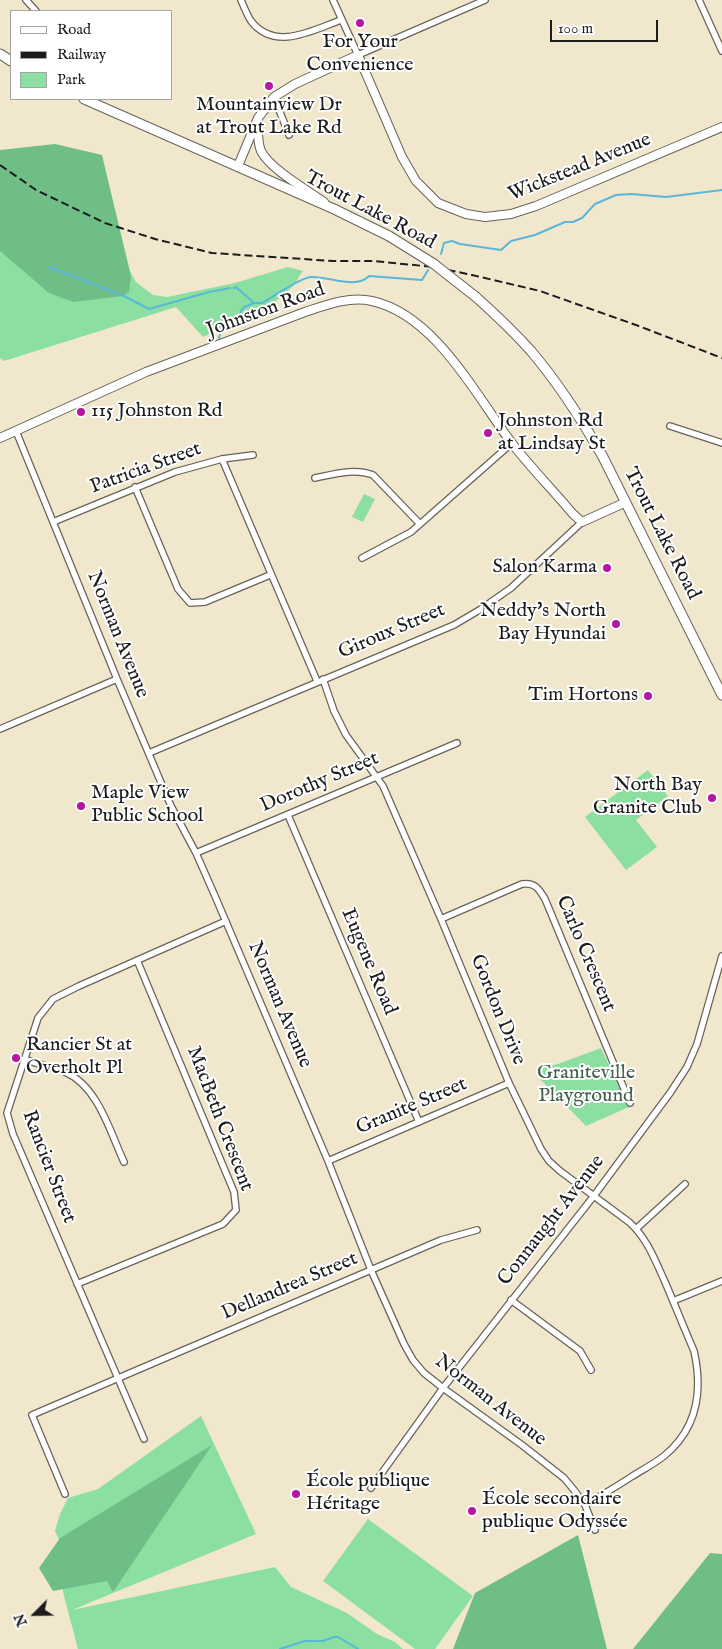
<!DOCTYPE html>
<html>
<head>
<meta charset="utf-8">
<style>
  body { margin:0 }
  #map { position:relative; width:722px; height:1649px; overflow:hidden; background:#f1e7cd; font-family:"IM FELL English",serif }
  canvas { display:block }
  .legend { position:absolute; left:10px; top:10px; width:162px; height:90px; box-sizing:border-box; background:#fff; border:1px solid #a4a4a4; margin:0; padding:6px 9px; list-style:none; font-size:15px; color:#1c1c1c }
  .legend li { display:flex; align-items:center; gap:10px; height:25px }
  .legend b { width:25px; border:1px solid #a4a4a4 }
  .north { position:absolute; left:10px; top:1589px; width:50px; height:50px; -webkit-text-stroke:4px #fff; paint-order:stroke; rotate:247deg; font-size:14px; font-weight:700; line-height:20px; text-align:center; color:#1c1c1c }
  .north::after { content:''; display:block; margin:auto; width:18px; height:22px; background:#1c1c1c; clip-path:polygon(50% 0,100% 100%,50% 72%,0 100%) }
  .scale { position:absolute; left:550px; top:20px; width:108px; height:22px; box-sizing:border-box; border:2px solid #1c1c1c; border-top:0; padding-left:6px; font-size:15px; line-height:18px; white-space:nowrap; color:#1c1c1c; -webkit-text-stroke:4px #fff; paint-order:stroke }
</style>
</head>
<body>
<div id="map">
<canvas width="722" height="1649"></canvas>
<ul class="legend">
<li><b style="height:6px;background:#fff"></b>Road</li>
<li><b style="height:6px;background:#1c1c1c"></b>Railway</li>
<li><b style="height:14px;background:#8bdfa1"></b>Park</li>
</ul>
<div class="north">N</div>
<div class="scale">100 m</div>
</div>
<script>
const g = document.querySelector('canvas').getContext('2d');
g.lineJoin = 'round';
function fill(path, color) { g.fillStyle = color; g.fill(path, 'evenodd'); }
function trace(path, color, width, dash) { g.strokeStyle = color; g.lineWidth = width; g.lineCap = dash ? 'butt' : 'round'; g.setLineDash(dash || []); g.stroke(path); }
function label(font, color, halo, rows, align = 'center') {
  g.font = font + ' "IM FELL English",serif'; g.lineWidth = 4; g.setLineDash([]); g.textBaseline = 'middle'; g.strokeStyle = halo; g.fillStyle = color; for (const [text, x, y, turn = 0] of rows) {
    g.save(); g.translate(x, y); g.rotate((+turn || 0) * Math.PI / 180); g.textAlign = isNaN(turn) ? turn : align; if (halo) g.strokeText(text, 0, 0); g.fillText(text, 0, 0); g.restore();
  }
}
const green = new Path2D(`
  M0 173 127 266 136 282 153 295 167 297 235 283 288 267 303 271C299 276 296 283 292 287 268 312 233 324 203 337L176 307 4 361 0 358Z
  M364 494 375 499 363 522 352 517Z
  M648 770 668 796 636 820 657 847 626 870 585 817Z
  M601 1048 629 1107 586 1126 540 1079 539 1069 558 1064Z
  M201 1416 256 1534 72 1610 275 1567 291 1587 347 1613 377 1634 395 1642 403 1649H78L63 1592 59 1556 61 1544 55 1531 60 1514 68 1498 98 1489Z
  M368 1519 473 1596 435 1649H415L323 1581Z`);
const forest = new Path2D(`
  M55 144 102 155 131 276 129 292 123 296 73 302 49 293 0 251V150Z
  M212 1445 113 1592 107 1581 53 1591 39 1568 60 1538Z
  M578 1535 607 1649H453L475 1593Z
  M710 1553 722 1554V1649H633Z`);
const stream = new Path2D(`
  M441 254 444 243 452 241 460 244 501 250 511 241 535 235 565 222H573L582 218 595 204 616 195 631 194 666 197 722 190
  M49 267 124 296 149 309 209 292 230 288
  M234 288 236 287 253 302
  M219 338 223 324 238 316 244 307 254 303H262C273 297 301 277 311 277 329 276 355 290 369 276L422 280 428 270
  M280 1649 305 1641H323L334 1637H338L358 1649`);
const street = new Path2D(`
  M26 0 36 11
  M241 0C244 7 247 15 251 21 275 52 313 30 341 20
  M333 0 358 55 485 0
  M699 0 722 51
  M274 97 289 135
  M670 426 722 443
  M16 431 117 679 171 806 196 853 215 896 328 1161 371 1270 404 1344 413 1360 424 1373 443 1388 522 1445 564 1478 574 1490 585 1505 595 1530
  M222 459 317 681
  M315 478C335 474 354 468 373 475L420 524
  M135 487 178 589 190 603 205 602 270 575
  M53 522 175 472 222 459 253 455
  M362 558 411 532 512 443
  M323 679 334 711 346 735 383 786 441 919 509 1083 541 1149 549 1161 560 1171 629 1222C647 1238 655 1260 665 1282 675 1305 684 1328 694 1351 703 1391 697 1429 664 1456 654 1464 642 1470 631 1477 616 1487 600 1496 585 1505
  M0 729 117 679
  M149 753 454 625 481 609 511 588 582 522
  M288 815 419 1122
  M196 853 457 743
  M441 919 522 884C535 882 539 889 545 899L630 1103
  M24 1059C37 1064 52 1067 65 1072 98 1086 110 1132 124 1162
  M328 1161 509 1083
  M636 1229 685 1184
  M77 1284 223 1224 236 1210 234 1192 137 960
  M511 1300 580 1351 591 1370
  M673 1301 722 1281
  M144 1439 13 1134 7 1113 38 1018 53 999 79 986 226 921
  M371 1488 443 1388 593 1197 670 1093 687 1067 697 1044 722 956
  M65 1494 32 1415 441 1240 477 1230`);
const secondary = new Path2D(`
  M258 120C258 129 257 142 261 151 270 169 307 190 324 202
  M238 166 258 118 274 97 295 84 358 55 402 157 416 181 438 203 466 214 485 217 511 214 536 206 722 127
  M0 438 146 372 305 312C326 305 349 296 372 301 435 315 475 394 511 442 530 467 553 490 573 514L582 522 624 503`);
const primary = new Path2D(`
  M0 54 11 61
  M84 99 334 209 389 236
  M476 297C495 314 514 332 531 351 559 384 582 420 603 457L722 695`);
const rail = new Path2D(`
  M0 165 36 190 105 223 155 239 212 253 333 261H373L434 267 472 275 540 291 636 325 722 358`);
const primaryBridge = new Path2D(`
  M389 236 434 264 476 297`);
const markers = [
  [360,23,5,"#b5179e"],
  [269,86,5,"#b5179e"],
  [81,412,5,"#b5179e"],
  [488,433,5,"#b5179e"],
  [607,568,5,"#b5179e"],
  [616,624,5,"#b5179e"],
  [648,696,5,"#b5179e"],
  [712,798,5,"#b5179e"],
  [81,806,5,"#b5179e"],
  [16,1058,5,"#b5179e"],
  [296,1494,5,"#b5179e"],
  [472,1511,5,"#b5179e"]
];
const poiNames = [
  ["For Your",360,43,"center"],
  ["Convenience",360,66,"center"],
  ["Mountainview Dr",269,106,"center"],
  ["at Trout Lake Rd",269,129,"center"],
  ["115 Johnston Rd",91,412],
  ["Johnston Rd",498,422],
  ["at Lindsay St",498,445],
  ["Salon Karma",597,568,"right"],
  ["Neddy's North",606,612,"right"],
  ["Bay Hyundai",606,635,"right"],
  ["Tim Hortons",638,696,"right"],
  ["North Bay",702,786,"right"],
  ["Granite Club",702,809,"right"],
  ["Maple View",91,794],
  ["Public School",91,817],
  ["Rancier St at",26,1046],
  ["Overholt Pl",26,1069],
  ["École publique",306,1482],
  ["Héritage",306,1505],
  ["École secondaire",482,1500],
  ["publique Odyssée",482,1523]
];
const streetNames = [
  ["Wickstead Avenue",580,168,-22],
  ["Trout Lake Road",370,211,28],
  ["Johnston Road",266,311,-20],
  ["Patricia Street",146,469,-20],
  ["Trout Lake Road",661,534,63],
  ["Giroux Street",392,632,-23],
  ["Norman Avenue",117,635,68],
  ["Dorothy Street",320,783,-23],
  ["Carlo Crescent",585,954,67],
  ["Eugene Road",368,962,67],
  ["Norman Avenue",279,1005,67],
  ["Gordon Drive",497,1010,68],
  ["Granite Street",412,1107,-23],
  ["MacBeth Crescent",219,1119,69],
  ["Rancier Street",48,1167,69],
  ["Connaught Avenue",552,1221,-52],
  ["Dellandrea Street",290,1287,-23],
  ["Norman Avenue",490,1401,38]
];
const parkNames = [
  ["Graniteville",586,1074],
  ["Playground",586,1097]
];
fill(green, '#8bdfa1');
fill(forest, '#70be87');
trace(stream, '#5ab7d8', 2);
trace(street, '#67635a', 8);
trace(secondary, '#67635a', 10);
trace(primary, '#67635a', 11);
trace(street, '#fff', 5.5);
trace(secondary, '#fff', 8);
trace(primary, '#fff', 9);
trace(rail, '#1c1c1c', 2, [8, 4]);
trace(primaryBridge, '#67635a', 11, []);
trace(primaryBridge, '#fff', 9);
for (const [x, y, r, color] of markers) { const dot = new Path2D(); dot.arc(x, y, r, 0, 2 * Math.PI); g.fillStyle = color; g.fill(dot); trace(dot, '#fff', 2); }
label('20px', '#1c1c1c', '#fff', poiNames, 'left');
label('20px', '#1c1c1c', '#fff', streetNames);
label('20px', '#43604b', '#fff', parkNames);
</script>
</body>
</html>
